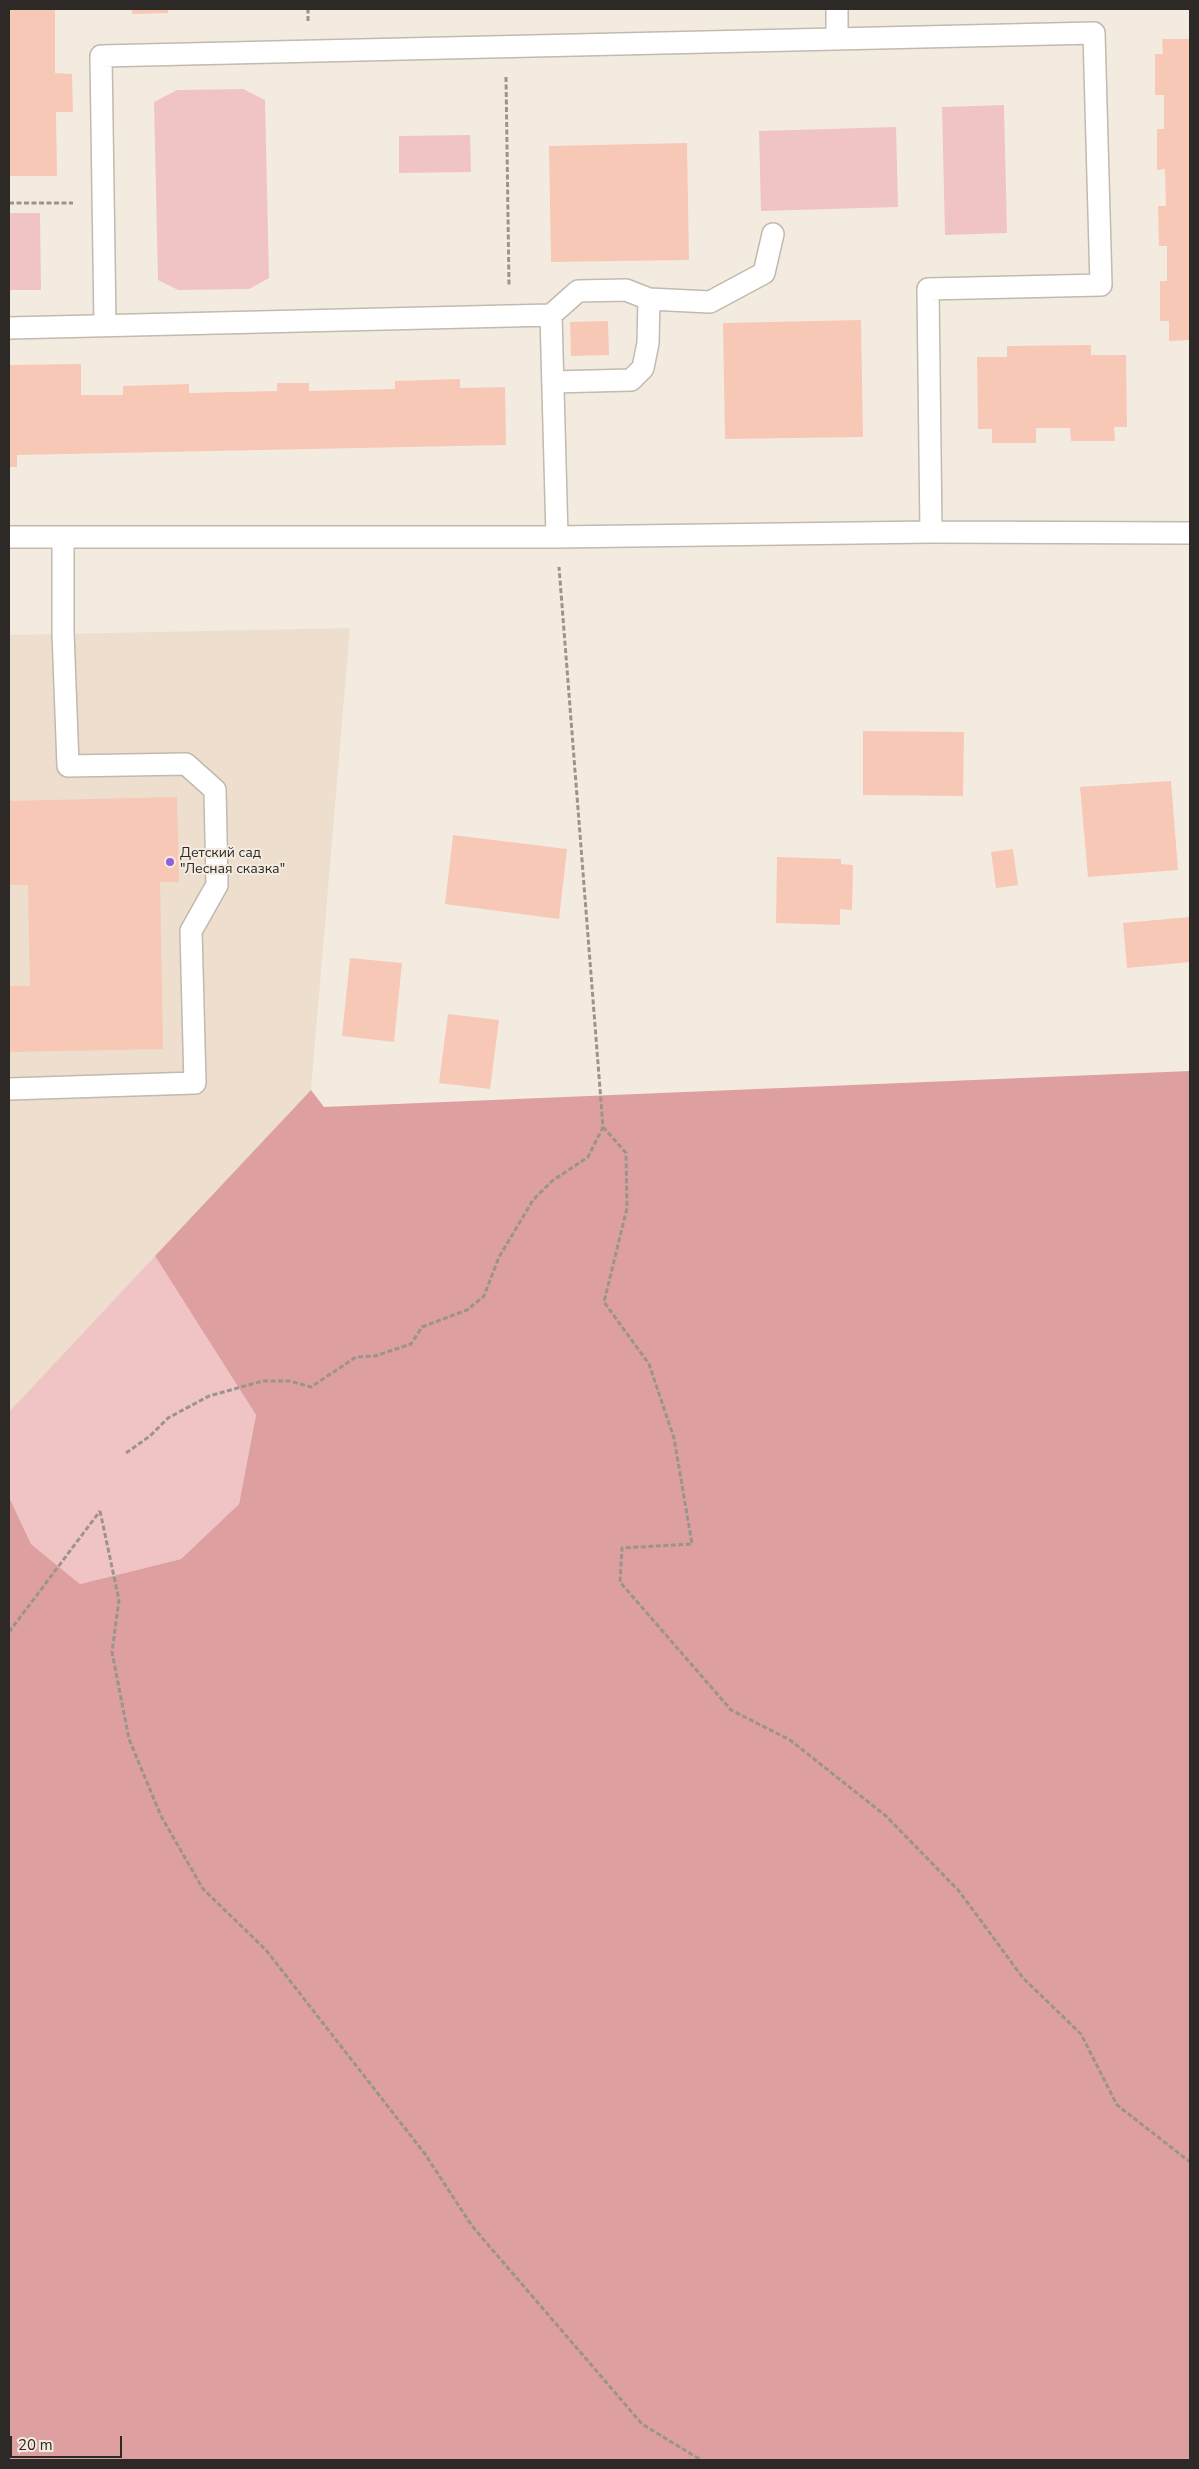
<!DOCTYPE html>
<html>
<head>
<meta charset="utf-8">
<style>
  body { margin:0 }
  #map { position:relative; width:1199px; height:2469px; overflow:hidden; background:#f4ebe0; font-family:"Nunito Sans",sans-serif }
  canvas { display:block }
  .frame { position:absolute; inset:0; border:10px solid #2d2926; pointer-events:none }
  .scale { position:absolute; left:10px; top:2436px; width:112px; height:22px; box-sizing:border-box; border:2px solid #2d2926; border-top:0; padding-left:6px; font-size:15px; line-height:18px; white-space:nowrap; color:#2d2926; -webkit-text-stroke:4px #f4ebe0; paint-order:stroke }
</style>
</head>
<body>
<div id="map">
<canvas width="1199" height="2469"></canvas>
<div class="frame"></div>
<div class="scale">20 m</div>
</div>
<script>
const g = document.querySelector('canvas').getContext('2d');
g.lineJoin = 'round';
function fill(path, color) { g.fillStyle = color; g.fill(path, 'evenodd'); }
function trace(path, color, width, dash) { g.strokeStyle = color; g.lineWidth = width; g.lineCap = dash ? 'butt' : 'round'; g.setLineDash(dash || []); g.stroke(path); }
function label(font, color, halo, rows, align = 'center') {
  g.font = font + ' "Nunito Sans",sans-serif'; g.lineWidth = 4; g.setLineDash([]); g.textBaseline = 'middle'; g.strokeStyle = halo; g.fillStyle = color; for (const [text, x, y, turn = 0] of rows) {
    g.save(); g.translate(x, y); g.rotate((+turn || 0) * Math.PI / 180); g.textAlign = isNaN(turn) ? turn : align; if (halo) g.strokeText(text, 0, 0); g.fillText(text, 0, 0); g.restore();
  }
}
const built = new Path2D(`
  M350 628 311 1090 9 1412V635Z`);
const green = new Path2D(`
  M243 89 265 100 269 278 249 289 178 290 158 280 154 102 177 90Z
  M1004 105 1007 233 945 235 942 107Z
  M896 127 898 207 761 211 759 131Z
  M470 135 471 172 399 173V136Z
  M9 213H40L41 290H9Z
  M155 1256 256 1415 239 1504 181 1559 80 1584 31 1544 9 1497V1412Z`);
const forest = new Path2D(`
  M1190 1071V2460H9V1497L31 1544 80 1584 181 1559 239 1504 256 1415 155 1256 311 1090 324 1107Z`);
const building = new Path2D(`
  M9 9H55V73L72 74 73 112H56L57 176H9Z
  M132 9H168V13L132 14Z
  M1162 39H1190V340L1169 341V321H1160V281H1167V246H1159L1158 206H1166L1165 169 1157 170V129H1164V95H1155V54H1163Z
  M687 143 689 260 551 262 549 146Z
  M861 320 863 437 725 439 723 323Z
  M608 321 609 355 571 356 570 322Z
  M1091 345V355H1126L1127 427H1114L1115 441H1071L1070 428H1036V443H992V429H978L977 357H1007V346Z
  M81 364V395H123V386L189 384V393L277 391V383H309V391L395 389V381L460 379V388L505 387 506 445 17 455V467H9V365Z
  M863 731 964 732 963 796 863 795Z
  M1171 781 1178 870 1088 877 1080 787Z
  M177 797 179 882H160L163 1049 9 1052V986H30L28 885H9V801Z
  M453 835 567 849 559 919 445 904Z
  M1013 849 1018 885 996 888 991 852Z
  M777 857 841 859V864L853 865 852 910 840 909V925L776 923Z
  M1190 917V962L1127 968 1123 923Z
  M350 958 402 963 394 1042 342 1036Z
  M448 1014 499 1020 490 1089 439 1083Z`);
const path = new Path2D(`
  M308 21V9
  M506 77 509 285
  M9 203H73
  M603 1127 626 1153 627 1208 604 1302 649 1364 674 1438 692 1544 622 1548 620 1582 731 1710 790 1740 886 1816 959 1891 1023 1978 1081 2034 1117 2105 1190 2162
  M126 1453 150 1436 168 1418 209 1396 263 1381H290L311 1387 356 1357 375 1356 411 1344 422 1327 467 1310 484 1296 499 1257 533 1200 552 1181 588 1157 603 1127 559 567
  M100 1511 119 1600 112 1652 129 1739 161 1816 203 1889 266 1950 425 2154 472 2226 642 2424 701 2460
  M9 1632 100 1511`);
const lane = new Path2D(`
  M837 9V39
  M551 315 578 291 626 290 649 299 710 302 764 273 773 234
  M105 325 101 56 1094 33 1101 285 928 289 931 532
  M9 328 551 315 557 537
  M553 382 631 380 643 368 648 343 649 299
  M9 537H557L931 532 1190 533
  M9 1089 195 1083 191 931 217 885 215 790 186 764 68 766 63 632V537`);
const markers = [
  [170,862,5,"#8e60da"]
];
const poiNames = [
  ["Детский сад",180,854],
  ["\"Лесная сказка\"",180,870]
];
fill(built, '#eddecd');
fill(green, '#f0c4c4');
fill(forest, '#de9fa1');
fill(building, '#f7c8b5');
trace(lane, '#c2b9af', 24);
trace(path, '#9b948d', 3, [5, 2.5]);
trace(lane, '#fff', 21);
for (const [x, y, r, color] of markers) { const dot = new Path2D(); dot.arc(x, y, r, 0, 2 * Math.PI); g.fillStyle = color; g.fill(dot); trace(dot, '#f4ebe0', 2); }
label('14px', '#2d2926', '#f4ebe0', poiNames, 'left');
</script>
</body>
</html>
